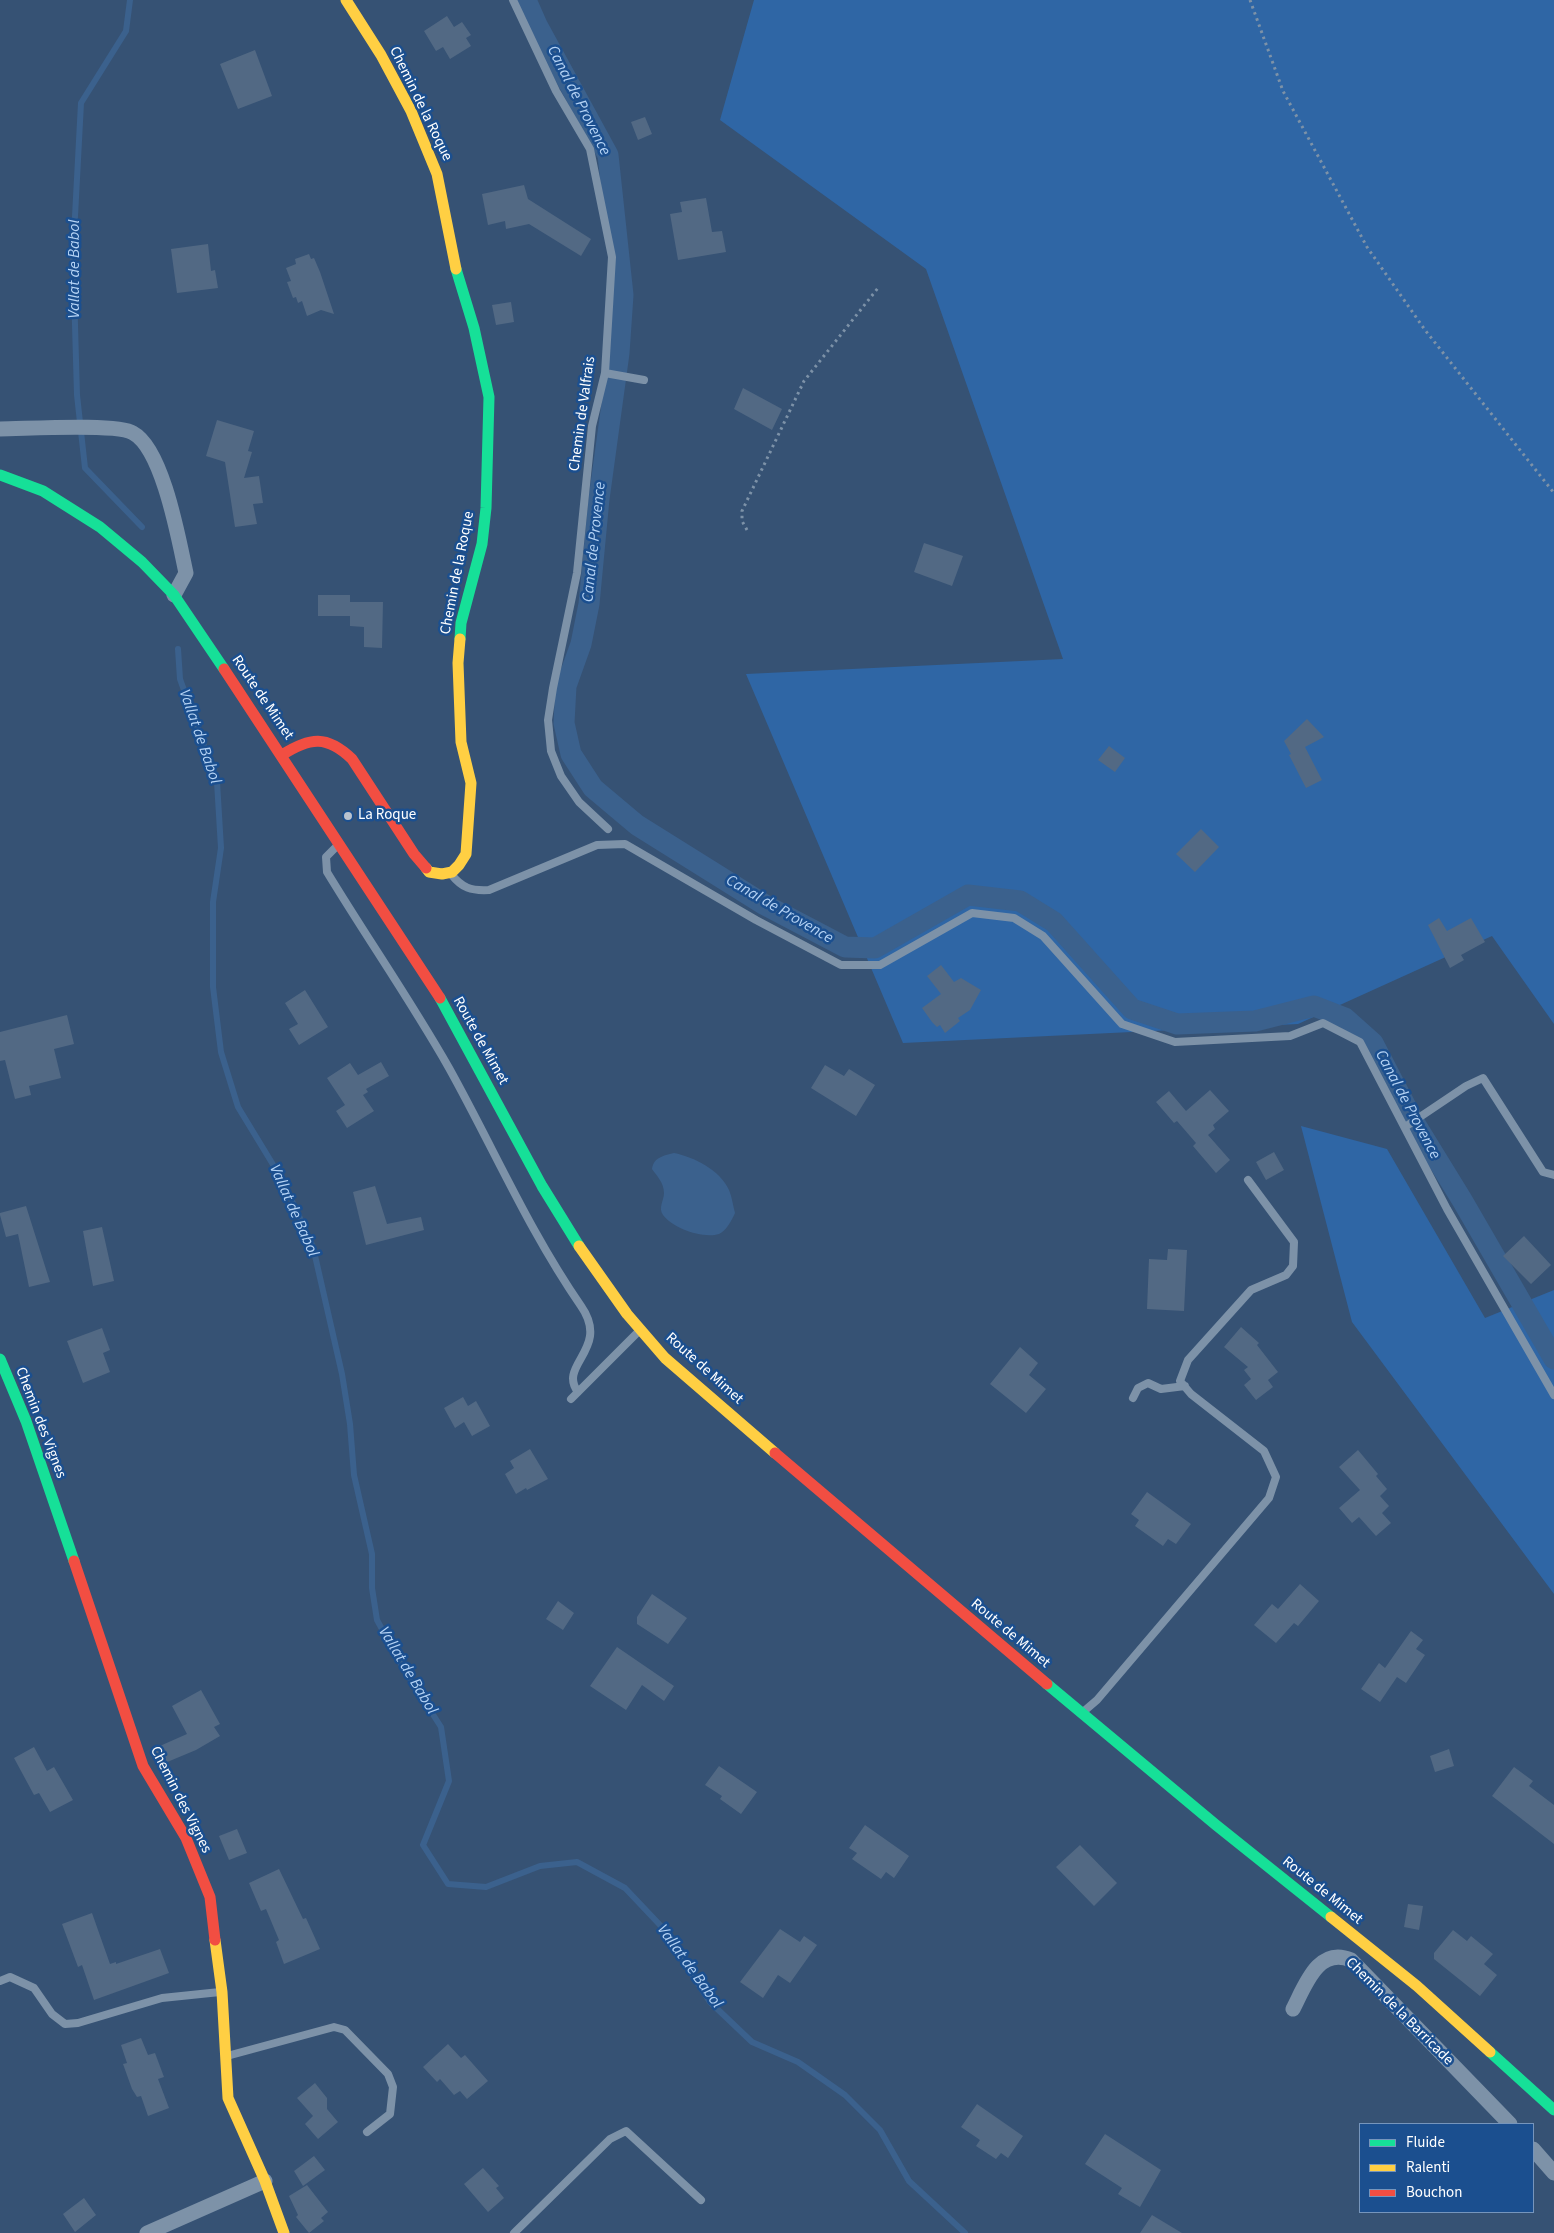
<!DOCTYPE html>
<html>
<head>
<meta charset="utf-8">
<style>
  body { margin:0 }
  #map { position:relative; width:1554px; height:2233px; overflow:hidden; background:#365274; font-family:"Source Sans 3",sans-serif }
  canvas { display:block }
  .legend { position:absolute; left:1359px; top:2123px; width:175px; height:90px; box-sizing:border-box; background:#1b4f8f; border:1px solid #7695bc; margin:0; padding:6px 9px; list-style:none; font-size:15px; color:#fff }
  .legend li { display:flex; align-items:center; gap:10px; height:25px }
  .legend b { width:25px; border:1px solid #7695bc }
</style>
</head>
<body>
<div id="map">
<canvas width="1554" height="2233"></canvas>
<ul class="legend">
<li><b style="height:6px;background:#16e098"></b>Fluide</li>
<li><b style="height:6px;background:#ffcf43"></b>Ralenti</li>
<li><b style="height:6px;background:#f24e42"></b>Bouchon</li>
</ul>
</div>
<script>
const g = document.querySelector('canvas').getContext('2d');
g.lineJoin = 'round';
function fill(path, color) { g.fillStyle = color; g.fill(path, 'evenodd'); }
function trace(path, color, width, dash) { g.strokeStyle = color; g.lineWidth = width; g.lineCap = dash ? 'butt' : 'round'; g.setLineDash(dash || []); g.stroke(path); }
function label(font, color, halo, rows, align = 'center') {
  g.font = font + ' "Source Sans 3",sans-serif'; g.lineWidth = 5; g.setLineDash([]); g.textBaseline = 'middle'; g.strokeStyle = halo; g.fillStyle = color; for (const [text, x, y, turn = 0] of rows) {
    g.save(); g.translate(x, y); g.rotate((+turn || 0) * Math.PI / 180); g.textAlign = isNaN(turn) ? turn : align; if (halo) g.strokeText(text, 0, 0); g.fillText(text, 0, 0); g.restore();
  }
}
const green = new Path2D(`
  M754 0H1554V1024L1492 936 1298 1024 903 1043 746 674 1063 659 926 269 720 120Z
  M1301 1126 1387 1149 1485 1318 1554 1290V1594L1352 1322Z`);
const water = new Path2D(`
  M674 1153C694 1157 720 1170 729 1190 732 1197 733 1206 735 1213 732 1220 726 1231 719 1234 702 1239 673 1228 663 1215 658 1208 664 1200 664 1193 664 1183 657 1176 652 1169 654 1157 663 1156 674 1153Z`);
const stream = new Path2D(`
  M130 0 126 31 81 103 73 254 77 395 85 468 142 527
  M178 649 180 679 217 782 221 848 213 902V987L221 1052 238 1107 283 1181 313 1247 342 1374 350 1424 354 1475 372 1554V1588L377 1620 405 1671 441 1727 449 1781 423 1845 448 1884 486 1887 540 1866 577 1862 625 1888 660 1925 710 2002 752 2042 798 2062 845 2095 880 2130 909 2181 965 2233`);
const canal = new Path2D(`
  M526 0 537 25 608 155 623 295 619 353 599 499 589 604 581 644 566 686 564 723 571 754 593 788 637 825 765 905 845 947 875 948 968 895 1020 901 1054 922 1132 1009 1177 1024 1255 1021 1314 1006 1345 1018 1373 1043 1414 1122 1462 1200 1554 1359`);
const building = new Path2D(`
  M447 16 454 27 462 22 471 35 466 38 471 46 450 59 443 47 436 51 424 31Z
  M255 50 272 96 238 109 220 64Z
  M645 117 652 134 638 140 631 122Z
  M524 185 528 199 591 239 581 256 529 224 506 229 505 221 488 225 482 194Z
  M706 198 712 232 722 231 726 252 678 260 670 214 682 212 680 202Z
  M208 244 211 271 215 270 218 288 177 293 171 249Z
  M309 254 311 259 314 258 320 272 334 314 321 310 307 316 302 301 298 303 296 297 293 298 287 282 291 281 286 268 296 264 295 259Z
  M511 302 514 322 496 325 492 305Z
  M743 388 782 409 772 430 734 409Z
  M217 420 254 431 248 451 252 452 244 478 259 476 263 503 253 504 257 524 235 527 225 462 206 456Z
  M924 543 963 556 952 586 914 572Z
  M318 595H350V602H383L382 648 364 647V627L350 626V616H318Z
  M1307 719 1324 737 1305 747 1322 780 1306 788 1289 755 1291 754 1284 741Z
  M1109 746 1125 758 1115 772 1098 760Z
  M1201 829 1219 847 1195 872 1176 854Z
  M1439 918 1447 931 1471 918 1485 942 1461 955 1464 960 1450 968 1428 925Z
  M941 965 954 982 961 978 981 990 970 1010 958 1018 960 1021 945 1033 940 1025 937 1027 932 1022 922 1008 941 994 927 976Z
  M305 990 328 1027 299 1045 289 1029 298 1024 285 1003Z
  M67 1015 74 1044 54 1049 61 1078 29 1086 31 1095 15 1099 5 1060 0 1061V1032Z
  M381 1062 389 1076 366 1089 368 1092 363 1095 374 1111 347 1128 336 1111 345 1105 327 1078 350 1063 358 1075Z
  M825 1065 844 1076 849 1069 875 1085 856 1116 811 1088Z
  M1210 1090 1229 1111 1213 1125 1215 1129 1208 1135 1230 1160 1216 1173 1193 1146 1196 1143 1177 1121 1174 1123 1156 1102 1169 1091 1186 1111Z
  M1274 1152 1284 1170 1266 1180 1256 1162Z
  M375 1186 387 1224 421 1217 424 1230 366 1245 353 1192Z
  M26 1206 50 1282 29 1287 18 1234 6 1237 0 1215V1213Z
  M102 1227 114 1281 93 1286 83 1231Z
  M1524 1236 1551 1265 1531 1284 1503 1256Z
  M1168 1249 1187 1250 1184 1311 1147 1309 1149 1259 1167 1260Z
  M1241 1327 1259 1343 1257 1345 1278 1372 1268 1380 1273 1387 1256 1400 1244 1385 1251 1379 1244 1370 1248 1367 1224 1347Z
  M102 1328 110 1350 103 1353 110 1372 83 1383 67 1341Z
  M1020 1347 1038 1363 1029 1375 1046 1389 1026 1413 990 1384Z
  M463 1397 468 1406 476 1401 490 1426 472 1436 464 1422 455 1428 444 1408Z
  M530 1449 548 1479 527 1490 526 1488 516 1494 505 1474 514 1468 510 1461Z
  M1358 1450 1378 1474 1376 1476 1387 1489 1380 1496 1389 1506 1382 1513 1391 1523 1376 1536 1359 1517 1352 1523 1339 1508 1360 1490 1339 1467Z
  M1147 1492 1191 1524 1176 1544 1168 1539 1163 1546 1135 1526 1139 1520 1131 1514Z
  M1300 1584 1319 1601 1298 1626 1294 1623 1276 1643 1254 1625 1272 1604 1278 1609Z
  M652 1594 687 1618 668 1644 637 1624V1617Z
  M558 1601 574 1613 563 1630 546 1619Z
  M1411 1631 1423 1640 1416 1649 1425 1655 1406 1683 1397 1677 1380 1702 1361 1689 1379 1663 1385 1668Z
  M617 1647 674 1686 664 1701 642 1685 626 1710 590 1686Z
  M201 1690 220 1724 214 1727 220 1736 196 1750 160 1765 153 1749 187 1734 172 1706Z
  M34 1747 47 1771 54 1767 73 1800 50 1812 39 1793 34 1795 14 1758Z
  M1449 1749 1454 1766 1435 1772 1430 1756Z
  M719 1766 757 1792 741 1814 720 1799 722 1796 705 1785Z
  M1514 1767 1533 1781 1529 1786 1554 1805V1844L1492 1796Z
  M865 1825 909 1856 894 1878 886 1872 881 1879 852 1859 857 1853 849 1848Z
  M237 1829 247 1853 229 1860 219 1836Z
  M1080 1845 1117 1883 1094 1906 1056 1867Z
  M279 1869 303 1919 306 1918 320 1949 284 1964 276 1942 279 1940 266 1909 261 1911 249 1883Z
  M1408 1904 1423 1906 1419 1930 1404 1927Z
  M92 1913 110 1964 116 1962V1964L160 1949 169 1973 94 2000 82 1965 78 1967 62 1924Z
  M780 1929 800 1942 804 1936 817 1945 790 1983 778 1975 763 1998 740 1982Z
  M1453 1930 1467 1941 1471 1936 1493 1954 1484 1964 1497 1975 1480 1996 1434 1959V1953Z
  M141 2038 148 2055 155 2053 164 2077 158 2079 169 2108 148 2116 141 2096 137 2097 132 2089 123 2064 127 2063 121 2045Z
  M448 2044 461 2058 465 2055 488 2081 467 2099 460 2091 454 2095 440 2079 437 2082 423 2067Z
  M315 2083 327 2098V2109L338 2122 318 2139 305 2124 313 2116 297 2098Z
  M977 2104 1023 2136 1008 2158 1001 2153 996 2159 976 2146 980 2140 961 2127Z
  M1105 2134 1161 2170 1140 2207 1118 2194 1122 2188 1085 2164Z
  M314 2156 325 2170 303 2186 294 2171Z
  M483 2168 499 2186 496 2188 504 2198 488 2212 464 2184Z
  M307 2185 328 2212 321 2218 324 2221 309 2233 296 2217 298 2215 289 2196Z
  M84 2198 96 2215 75 2232 63 2214Z
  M1152 2215 1182 2233H1140Z`);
const path = new Path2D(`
  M1250 0 1283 91 1367 247 1425 330 1554 493
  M747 530 742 521V511L804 381 878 288`);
const lane = new Path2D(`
  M513 0 556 91 590 149 612 257 605 373 592 426 577 573 553 688 548 720 551 751 561 776 579 802 608 829
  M605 373 644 380
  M338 845 326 857 327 872C367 938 411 1001 449 1068 493 1147 529 1231 581 1306 611 1349 557 1365 578 1392
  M451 874C462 888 471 891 489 890L597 845 625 844 756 920 841 965H880L972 913 1014 918 1043 936 1122 1024 1175 1042 1290 1036 1323 1023 1360 1042 1447 1209 1554 1395
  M1405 1127 1466 1086 1483 1078 1543 1172 1554 1175
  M1133 1398 1138 1388 1148 1383 1161 1389 1185 1386
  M571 1399 639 1331
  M1083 1712 1097 1700 1269 1498 1276 1477 1264 1451 1191 1394 1180 1381 1188 1360 1251 1290 1286 1275 1293 1266 1294 1242 1248 1180
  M0 1981 10 1977 34 1988 52 2014 65 2024 78 2023 162 1998 220 1992
  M227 2056 334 2027 345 2030 388 2074 393 2087 390 2114 367 2132
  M514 2233 610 2139 626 2131 701 2200`);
const street = new Path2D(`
  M0 429C25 429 117 423 133 433 163 449 179 541 186 573L174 595
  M1293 2009C1305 1986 1318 1946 1351 1960L1510 2124
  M1533 2149 1554 2173
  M147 2233 265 2181`);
const fast = new Path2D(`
  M456 269 474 328 489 397 486 508 482 544 461 623 460 639
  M0 475 43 491 100 527 142 562 174 595 224 669
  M440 998 542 1186 579 1246
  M0 1359 26 1421 74 1561
  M1047 1684 1216 1825 1331 1917
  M1490 2052 1554 2110`);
const slow = new Path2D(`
  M346 0 381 55 411 111 437 174 456 269
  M426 868 429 872 442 874 452 872 459 865 466 854 471 783 461 742 458 663 460 639
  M579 1246 627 1314 665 1358 775 1453
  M1331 1917 1417 1986 1490 2052
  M215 1940 222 1992 228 2098 265 2181 284 2233`);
const jam = new Path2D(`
  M224 669 440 998
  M282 755C310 737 327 735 352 759L414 854 426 868
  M775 1453 1047 1684
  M74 1561 143 1766 186 1838 210 1897 215 1940`);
const markers = [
  [348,816,5,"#b9c2ce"]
];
const streetNames = [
  ["Chemin de la Roque",420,104,64],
  ["Chemin de Valfrais",583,414,-82],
  ["Chemin de la Roque",458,573,-79],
  ["Route de Mimet",262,698,56],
  ["Route de Mimet",480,1041,61],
  ["Route de Mimet",704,1369,42],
  ["Chemin des Vignes",40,1423,69],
  ["Route de Mimet",1010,1634,40],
  ["Chemin des Vignes",180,1800,63],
  ["Route de Mimet",1322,1891,39],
  ["Chemin de la Barricade",1399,2012,45]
];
const poiNames = [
  ["La Roque",358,816]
];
const waterNames = [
  ["Canal de Provence",578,101,63],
  ["Vallat de Babol",75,269,-90],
  ["Canal de Provence",595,542,-84],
  ["Vallat de Babol",199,737,71],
  ["Canal de Provence",779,910,30],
  ["Canal de Provence",1407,1105,62],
  ["Vallat de Babol",293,1211,66],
  ["Vallat de Babol",407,1671,59],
  ["Vallat de Babol",689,1967,54]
];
fill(green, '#2f66a5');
fill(water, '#3b618d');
trace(stream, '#3b618d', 6);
trace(canal, '#3b618d', 21);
fill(building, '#526984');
trace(path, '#7d92a8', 3, [2.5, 4]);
trace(lane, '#7d92a8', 8);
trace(street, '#7d92a8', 15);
trace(fast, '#16e098', 11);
trace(slow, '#ffcf43', 11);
trace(jam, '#f24e42', 11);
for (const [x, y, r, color] of markers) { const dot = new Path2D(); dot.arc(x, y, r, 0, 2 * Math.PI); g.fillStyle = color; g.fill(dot); trace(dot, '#1b4f8f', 2); }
label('15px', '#fff', '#1b4f8f', streetNames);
label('15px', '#fff', '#1b4f8f', poiNames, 'left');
label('italic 16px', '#b5d3f5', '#1b4f8f', waterNames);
</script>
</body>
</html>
